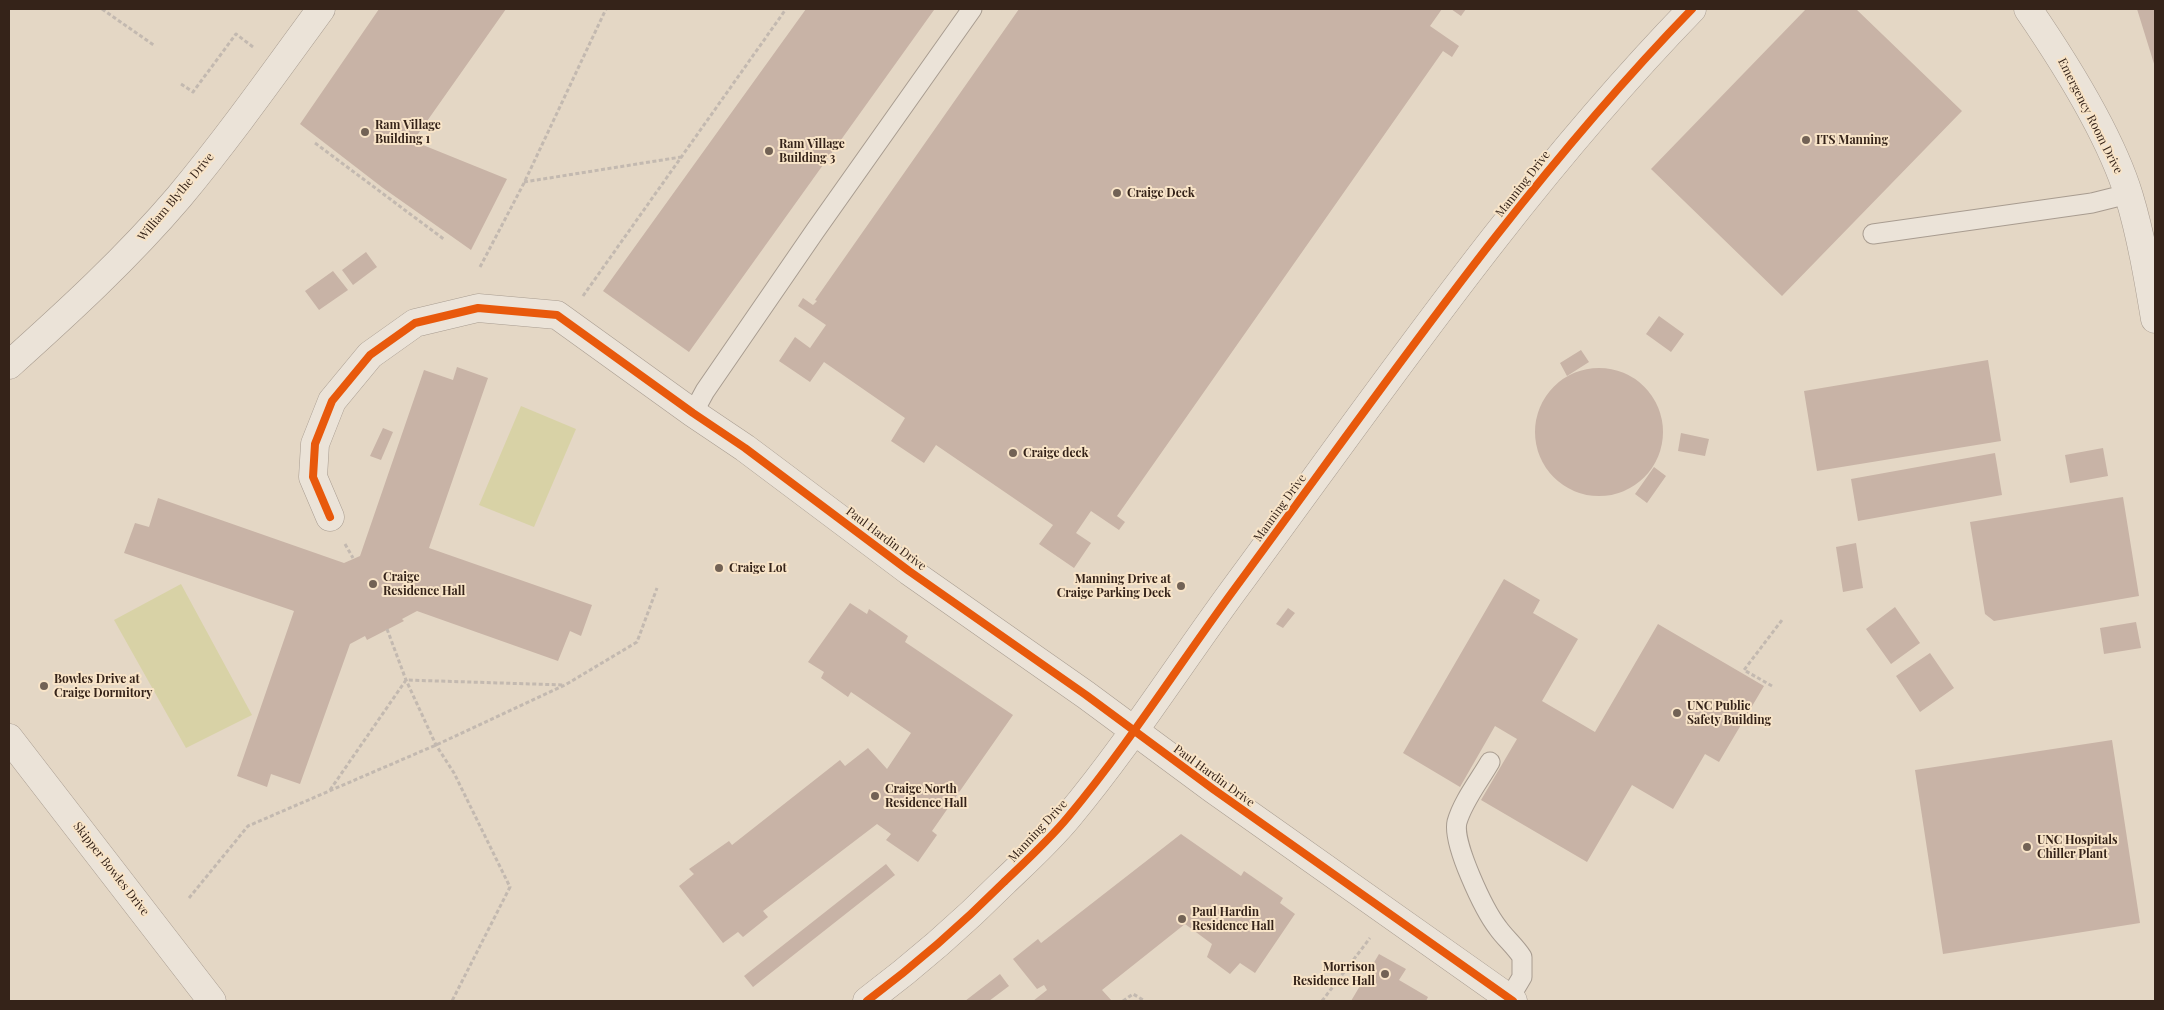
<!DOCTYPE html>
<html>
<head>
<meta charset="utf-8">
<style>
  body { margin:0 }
  #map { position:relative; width:2164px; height:1010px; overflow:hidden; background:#e4d7c5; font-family:"Playfair Display",serif }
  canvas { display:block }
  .frame { position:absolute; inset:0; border:10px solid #352319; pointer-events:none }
</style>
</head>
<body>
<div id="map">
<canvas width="2164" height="1010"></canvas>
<div class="frame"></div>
</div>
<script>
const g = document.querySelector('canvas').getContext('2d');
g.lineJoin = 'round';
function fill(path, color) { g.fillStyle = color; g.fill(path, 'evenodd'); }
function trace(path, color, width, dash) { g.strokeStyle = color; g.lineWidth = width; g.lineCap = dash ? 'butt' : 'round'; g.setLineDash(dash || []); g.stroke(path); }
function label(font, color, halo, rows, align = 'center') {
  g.font = font + ' "Playfair Display",serif'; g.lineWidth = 4; g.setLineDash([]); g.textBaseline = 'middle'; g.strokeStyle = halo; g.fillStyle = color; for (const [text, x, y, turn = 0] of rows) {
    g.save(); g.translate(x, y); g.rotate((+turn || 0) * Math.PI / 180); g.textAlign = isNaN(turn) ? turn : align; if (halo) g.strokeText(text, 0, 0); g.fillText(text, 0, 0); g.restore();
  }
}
const green = new Path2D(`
  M521 406 576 429 534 527 479 505Z
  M181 584 252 715 186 748 114 620Z`);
const building = new Path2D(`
  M379 9H506L413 141 507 179 471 250 383 188 300 124Z
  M806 9 934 10 689 352 603 291Z
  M1019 9H1442L1430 26 1459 46 1452 57 1443 51 1117 516 1125 522 1119 530 1091 511 1076 533 1091 543 1074 568 1039 544 1053 525 936 445 924 463 891 441 905 418 824 362 810 382 779 361 795 337 810 348 826 325 798 306 803 298 813 305 817 301 815 300Z
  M1451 9H1466L1461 16Z
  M1806 9H1856L1962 111 1782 296 1651 169Z
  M2137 9H2155V67Z
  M366 252 377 267 353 285 342 270Z
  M333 271 348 290 319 310 305 291Z
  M1659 316 1684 334 1671 352 1646 334Z
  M1581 350 1589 362 1567 376 1560 363Z
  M1988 360 2001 441 1817 471 1804 391Z
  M457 367 488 378 429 548 592 605 581 636 570 631 558 661 417 611 402 619 404 621 367 640 365 636 350 644 300 784 271 774 267 787 237 776 294 611 124 553 135 523 149 527 158 498 344 563 360 556 424 370 453 380Z
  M1535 432a64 64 0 1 1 128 0a64 64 0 1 1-128 0Z
  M383 428 393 432 381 460 370 456Z
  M1681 433 1709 439 1705 456 1678 451Z
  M2103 448 2108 476 2070 483 2065 455Z
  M1995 453 2002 495 1858 521 1851 479Z
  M1654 467 1666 476 1647 503 1635 494Z
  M2123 497 2139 596 1994 621 1985 614 1970 522Z
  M1856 543 1863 588 1843 592 1836 547Z
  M1504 579 1540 600 1533 613 1578 639 1542 701 1595 732 1658 624 1764 686 1719 762 1705 754 1673 809 1632 785 1587 862 1481 800 1517 739 1495 726 1460 787 1403 753Z
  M850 603 867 614 869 609 908 636 905 642 1013 715 932 831 937 835 918 862 886 840 891 834 877 824 763 911 768 917 743 937 738 932 723 943 679 886 694 874 689 869 729 841 732 845 840 760 845 766 868 748 887 769 911 733 851 692 848 697 821 678 824 672 808 662Z
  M1895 607 1920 643 1891 664 1866 629Z
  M1288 608 1295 613 1283 628 1276 624Z
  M2136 622 2141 648 2104 654 2100 628Z
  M1930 653 1954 688 1920 712 1896 676Z
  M2112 740 2140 923 1943 954 1915 770Z
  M1181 834 1241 876 1244 871 1283 898 1280 903 1295 914 1255 973 1240 963 1230 974 1207 957 1212 944 1185 924 1102 990 1112 1001H1033L1047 990 1044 985 1037 989 1013 959 1038 939 1041 943Z
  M886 864 895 875 753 987 744 976Z
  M1379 954 1406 969 1399 980 1428 997 1426 1001H1351Z
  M1000 974 1009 986 989 1001H965Z`);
const path = new Path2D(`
  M102 9 155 46
  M181 84 193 92 236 34 253 47
  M315 143 445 240
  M524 182 681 157
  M480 267 524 183 606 9
  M583 296 786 9
  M345 544 353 558
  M387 629 406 680 436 745 454 773 510 887 452 1001
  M1772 686 1744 670 1782 620
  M330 790 406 680 564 685
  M189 898 248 826 436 745 565 685 637 642 657 588
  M1123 1001 1133 994 1145 1001
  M1322 1001 1370 938`);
const service = new Path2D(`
  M1873 234 2092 203 2128 194
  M693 413 705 391 815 231 972 9
  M1490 762C1479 781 1463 801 1457 822 1452 843 1484 910 1498 928 1505 938 1515 946 1522 957V977L1509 999`);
const minor = new Path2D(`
  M2028 9C2065 63 2110 134 2129 196 2141 236 2148 277 2155 319
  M9 365C68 312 127 258 179 197 229 137 275 72 321 9
  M330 517 313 477 315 444 332 401 370 355 415 323 478 308 557 315 693 413 745 448 909 571 1086 695 1213 789 1513 1001
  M9 738 212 1001`);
const tertiary = new Path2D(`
  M867 1001C915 965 961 925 1004 882 1026 861 1049 840 1068 817 1128 745 1178 666 1233 591 1380 392 1520 186 1692 9`);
const cycleway = new Path2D(`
  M330 517 313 477 315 444 332 401 370 355 415 323 478 308 557 315 693 413 745 448 909 571 1086 695 1213 789 1513 1001
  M867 1001C915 965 961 925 1004 882 1026 861 1049 840 1068 817 1128 745 1178 666 1233 591 1380 392 1520 186 1692 9`);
const markers = [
  [365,132,5,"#726255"],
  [1806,140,5,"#726255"],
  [769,151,5,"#726255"],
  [1117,193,5,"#726255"],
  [1013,453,5,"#726255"],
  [719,568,5,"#726255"],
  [373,584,5,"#726255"],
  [1181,586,5,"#726255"],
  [44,686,5,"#726255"],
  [1677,713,5,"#726255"],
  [875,796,5,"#726255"],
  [2027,847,5,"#726255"],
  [1182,919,5,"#726255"],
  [1385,974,5,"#726255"]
];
const streetNames = [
  ["Emergency Room Drive",2090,116,63],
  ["Manning Drive",1523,184,-52],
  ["William Blythe Drive",176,197,-50],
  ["Manning Drive",1280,508,-54],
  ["Paul Hardin Drive",886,539,37],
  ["Paul Hardin Drive",1214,776,36],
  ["Manning Drive",1038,831,-47],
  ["Skipper Bowles Drive",111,869,52]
];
const poiNames = [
  ["Ram Village",375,125],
  ["Building 1",375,139],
  ["ITS Manning",1816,140],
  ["Ram Village",779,144],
  ["Building 3",779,158],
  ["Craige Deck",1127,193],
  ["Craige deck",1023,453],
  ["Craige Lot",729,568],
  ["Craige",383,577],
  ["Residence Hall",383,591],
  ["Manning Drive at",1171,579,"right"],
  ["Craige Parking Deck",1171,593,"right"],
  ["Bowles Drive at",54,679],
  ["Craige Dormitory",54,693],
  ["UNC Public",1687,706],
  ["Safety Building",1687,720],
  ["Craige North",885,789],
  ["Residence Hall",885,803],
  ["UNC Hospitals",2037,840],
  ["Chiller Plant",2037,854],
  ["Paul Hardin",1192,912],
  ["Residence Hall",1192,926],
  ["Morrison",1375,967,"right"],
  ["Residence Hall",1375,981,"right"]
];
fill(green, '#d8d2a6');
fill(building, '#c8b3a6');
trace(service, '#a89c90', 21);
trace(minor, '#a89c90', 29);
trace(tertiary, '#a89c90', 29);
trace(path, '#c3b9b0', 3, [4, 2.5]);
trace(service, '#ebe3d8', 19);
trace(minor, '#ebe3d8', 28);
trace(tertiary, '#ebe3d8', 28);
trace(cycleway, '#e8590c', 8);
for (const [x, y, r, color] of markers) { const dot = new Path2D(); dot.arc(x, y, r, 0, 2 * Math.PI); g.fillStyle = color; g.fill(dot); trace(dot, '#f8e4c8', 2); }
label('12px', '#352319', '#f8e4c8', streetNames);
label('bold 12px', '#352319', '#f8e4c8', poiNames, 'left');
</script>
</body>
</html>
